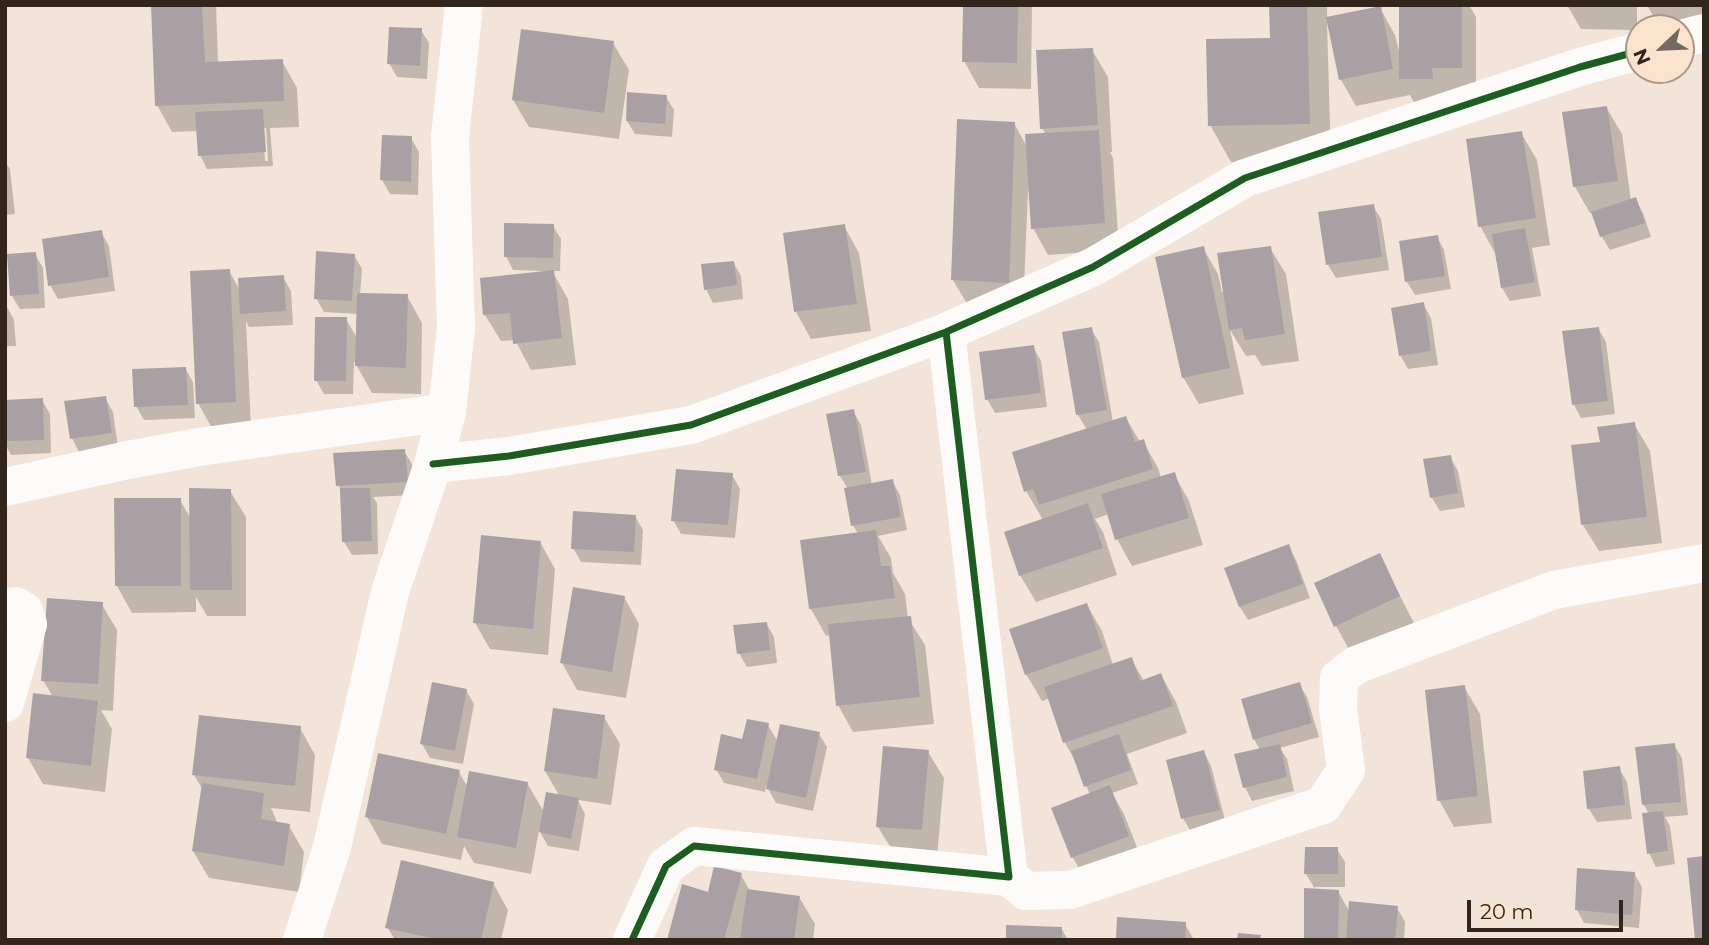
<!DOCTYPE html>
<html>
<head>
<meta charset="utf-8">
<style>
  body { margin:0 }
  #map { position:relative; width:1709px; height:945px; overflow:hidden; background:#f2e4d8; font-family:Montserrat,sans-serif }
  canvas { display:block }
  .frame { position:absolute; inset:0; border:7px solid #32261c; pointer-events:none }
  .north { position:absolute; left:1625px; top:14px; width:70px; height:70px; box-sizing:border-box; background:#fce3ce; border:2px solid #ab9787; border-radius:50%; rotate:247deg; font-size:19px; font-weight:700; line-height:28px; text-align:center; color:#32261c }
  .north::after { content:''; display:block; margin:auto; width:24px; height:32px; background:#75685e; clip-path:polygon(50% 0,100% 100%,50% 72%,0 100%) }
  .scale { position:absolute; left:1467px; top:900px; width:156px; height:32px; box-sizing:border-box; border:4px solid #32261c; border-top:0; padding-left:9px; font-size:21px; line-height:24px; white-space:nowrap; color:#32261c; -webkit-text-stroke:5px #fce3ce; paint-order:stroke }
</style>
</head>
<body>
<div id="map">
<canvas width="1709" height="945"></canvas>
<div class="frame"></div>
<div class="north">N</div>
<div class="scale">20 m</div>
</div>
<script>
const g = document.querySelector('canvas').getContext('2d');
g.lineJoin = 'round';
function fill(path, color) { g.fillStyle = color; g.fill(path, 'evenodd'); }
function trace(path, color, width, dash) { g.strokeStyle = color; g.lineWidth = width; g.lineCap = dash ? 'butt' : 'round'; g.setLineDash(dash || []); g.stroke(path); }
const shadow = new Path2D(`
  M152 5H216L218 63 282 61 297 88 299 127 270 128 273 166 207 169 200 155 198 131 172 132 157 105ZM263 128H266L268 161H265Z
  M965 5H1032L1031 89 979 88 964 61Z
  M1271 5H1327V19L1380 8 1395 35 1399 51H1400V5H1469L1476 17V94L1416 106 1410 95 1356 106 1341 80 1327 22 1331 160 1231 162 1210 125 1272 39Z
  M1567 5H1637V30L1581 29Z
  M1647 5H1704V37L1696 24 1659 26Z
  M421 30 429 43 427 79 397 77 389 63Z
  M613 43 629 70 619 139 529 127 513 100Z
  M1092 50 1108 77 1112 152H1110L1113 158 1119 250 1048 255 1033 228 1030 191H1028L1023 309 969 307 953 280 1014 123 1027 147 1046 135 1042 128Z
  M666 97 674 110 672 137 635 134 627 121Z
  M1606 107 1622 134 1631 201 1635 199 1643 213 1651 237 1610 250 1602 237 1593 213H1590L1575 187Z
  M1521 133 1537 160 1550 245 1532 248 1541 296 1510 301 1502 288 1495 253 1480 226Z
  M411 138 419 152 418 195 390 194 382 180Z
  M5 162 10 169 15 214 5 215Z
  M1373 206 1381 219 1389 270 1336 278 1328 265Z
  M553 226 561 239 560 271H552L568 299 576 365 531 370 515 340 501 341 485 315 543 273V271L513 270 506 256Z
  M844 226 859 253 871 331 811 339 796 312 785 234Z
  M101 232 109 246 115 291 58 299 50 285Z
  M1437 237 1444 250 1451 289 1415 295 1407 282 1401 243Z
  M1203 248 1218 274 1222 292 1270 248 1286 274 1299 361 1262 366 1255 355 1246 356 1230 330 1244 394 1199 404 1183 377Z
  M35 254 43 268 45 308 20 309 12 296Z
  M354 255 362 269 360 295 407 296 422 323 421 394 372 393 354 361 353 394H324L316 380 346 319 357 338 358 314 324 312 316 298Z
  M733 262 741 276 743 299 713 303 706 289Z
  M229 271 240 290 283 277 291 291 293 325 249 327 246 321 251 428 213 430 198 403Z
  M5 275 7 307 14 320 16 346H5Z
  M1423 304 1431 318 1438 365 1408 369 1400 355Z
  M1598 328 1606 342 1615 414 1581 418 1574 405Z
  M1091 329 1099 342 1113 422 1126 418 1140 442 1143 441 1158 468 1161 478 1174 474 1189 501 1203 545 1132 566 1117 539 1109 514 1095 519 1103 532 1117 575 1036 602 1020 575 1043 520 1026 491 1087 430 1078 415Z
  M1033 347 1041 361 1047 407 995 413 987 399Z
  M185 368 193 382 195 418 144 420 136 406Z
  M105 398 113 412 118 447 79 452 72 438Z
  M42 400 50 414 51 453 11 455 5 444V402Z
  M853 411 861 425 872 485 892 481 900 495 907 530 878 536 891 558 893 573 905 594 908 618 925 645 934 724 853 732 838 705 831 635 826 636 811 609 802 541 858 534 853 525 848 489 840 476 828 416Z
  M1634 424 1650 451 1662 543 1599 551 1583 525Z
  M404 451 412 464 414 495 373 497 377 503 378 554 352 555 344 542 342 492 338 485Z
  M1450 457 1458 471 1465 507 1440 511 1432 498 1425 461Z
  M732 475 740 489 735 538 681 534 673 520Z
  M230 491 246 517V616H207L196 597V612L132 613 117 586 180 500 191 519Z
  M635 516 643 530 641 565 581 562 573 548Z
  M540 542 555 569 548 655 490 649 475 623Z
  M1288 546 1296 560 1310 598 1248 620 1240 607 1226 569Z
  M1379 555 1414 623 1351 653 1336 626Z
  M624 597 639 624 626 698 577 690 562 663Z
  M101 603 117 630 113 711 101 710 112 729 105 792 43 784 28 758 53 697 43 680Z
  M1087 605 1102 631 1113 665 1131 659 1144 681 1161 675 1176 702 1187 733 1127 754 1138 784 1112 793 1124 814 1143 863 1088 884 1073 858 1054 809 1090 795 1078 766 1065 743 1050 698 1042 701 1026 674Z
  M766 623 774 637 777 663 747 667 739 653Z
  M1299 684 1307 697 1319 737 1280 748 1287 759 1294 791 1252 801 1245 787 1260 750 1254 739Z
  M1464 687 1480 714 1492 823 1454 827 1439 800Z
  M466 690 474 704 463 764 430 758 422 744Z
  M604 717 620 744 611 805 578 800 585 814 579 851 548 846 539 830 531 874 474 863 464 846 461 860 382 844 367 817 459 772 468 788 527 783 544 812 560 797 545 771Z
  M768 725 778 742 819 734 827 747 813 811 776 803 766 785 765 792 724 783 716 769 744 741Z
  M300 728 315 755 310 812 271 808 278 824 289 826 304 852 299 892 209 878 193 851 203 790 194 775Z
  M1674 745 1682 758 1688 815 1665 817 1670 826 1675 864 1656 867 1649 853V814L1644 805 1637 748Z
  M928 752 944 778 937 857 894 853 878 827Z
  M1204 752 1211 766 1226 824 1191 832 1183 818Z
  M1619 768 1627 782 1632 819 1597 822 1589 809Z
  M1337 849 1345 862V887H1315V889L1306 874Z
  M1634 873 1642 887 1639 928 1584 923 1577 910Z
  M741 875 750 891 799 897 815 924 813 940H668Z
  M493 883 508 910 501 940H395L387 927Z
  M1338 891 1350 913 1397 908 1405 922 1404 940H1305Z
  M1185 924 1194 940H1117Z
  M1061 928 1068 940H1007Z`);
const building = new Path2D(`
  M151 5H202L205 62 283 59 284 101 155 106Z
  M963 5H1018L1017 63 962 62Z
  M1269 5H1307L1310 124 1208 126 1206 39 1270 38Z
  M1399 5H1462V68H1432L1433 79H1399Z
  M1381 6 1393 69 1339 80 1326 17Z
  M389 27 422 28 420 66 387 64Z
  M521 29 614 41 604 113 512 100Z
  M1093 48 1098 125 1040 129 1036 50Z
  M627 92 667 95 665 124 626 121Z
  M1607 106 1618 181 1573 187 1562 112Z
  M263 109 266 152 198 156 195 112Z
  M957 119 1015 122 1009 283 951 280Z
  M1099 130 1105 223 1031 229 1025 134Z
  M1522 131 1536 218 1478 227 1466 139Z
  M382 135 412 136 411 182 380 180Z
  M1636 197 1645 223 1600 237 1591 212Z
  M1374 204 1382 257 1326 265 1318 212Z
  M504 223 554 224 553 258 504 257Z
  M845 224 857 304 794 312 783 233Z
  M1525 228 1535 282 1501 288 1492 234Z
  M102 230 109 277 48 286 42 239Z
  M1438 235 1445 276 1405 282 1399 241Z
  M1204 246 1230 368 1182 378 1155 257Z
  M1271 246 1285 334 1245 340 1242 328 1229 330 1217 253Z
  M316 251 355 254 352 301 314 299Z
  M36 252 39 294 10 296 7 254Z
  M734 261 737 285 704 290 701 264Z
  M230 269 236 402 196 404 190 271Z
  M554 270 562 338 513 344 510 313 483 315 480 278Z
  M284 275 286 311 240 314 238 278Z
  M357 293 408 294 406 368 355 366Z
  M1424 302 1431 351 1399 356 1391 308Z
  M315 317H347L346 381H314Z
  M1092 327 1107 410 1076 415 1062 332Z
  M1599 327 1608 401 1572 405 1562 331Z
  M1034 345 1041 393 985 400 979 352Z
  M186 367 188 405 134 407 132 369Z
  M106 396 112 433 70 439 64 401Z
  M43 398 44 440 5 441V400Z
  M854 409 866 472 838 476 826 414Z
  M1126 416 1135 442 1144 439 1153 469 1039 505 1033 489 1024 492 1012 452Z
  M1635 422 1647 517 1581 525 1571 445 1600 442 1597 427Z
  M405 449 408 482 336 486 333 453Z
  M1451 455 1458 493 1430 498 1423 459Z
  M676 469 733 473 728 525 671 521Z
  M1175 472 1189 518 1115 540 1101 494Z
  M893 479 901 517 851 526 844 488Z
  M189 488 231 489 232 590H190Z
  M340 488H370L372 541 342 542Z
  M114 498H181V586H115Z
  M1088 503 1103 548 1019 576 1004 532Z
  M573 511 636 515 634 552 571 549Z
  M876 530 881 566H890L895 598 809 609 800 540Z
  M481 535 541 541 533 629 473 623Z
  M1289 544 1303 584 1239 607 1224 568Z
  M1380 553 1400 596 1334 627 1314 583Z
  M573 587 625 596 612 672 560 663Z
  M47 598 103 602 98 684 41 681Z
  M1087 603 1103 648 1025 675 1009 629Z
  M911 616 920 697 836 706 828 624Z
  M767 622 770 650 737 654 733 625Z
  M1132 657 1140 681 1161 673 1173 706 1063 743 1044 687Z
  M432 682 467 689 455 751 420 744Z
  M1300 682 1312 723 1253 740 1241 699Z
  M1465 685 1478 796 1437 801 1425 690Z
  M33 693 98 701 91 766 26 758Z
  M553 708 605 715 597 779 544 771Z
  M199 715 301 726 295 786 192 775Z
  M747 719 769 723 757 779 714 770 721 734 742 739Z
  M780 724 820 732 806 798 766 789Z
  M1119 734 1131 770 1084 787 1071 751Z
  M1675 743 1681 802 1642 805 1635 747Z
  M1280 744 1287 777 1243 788 1234 754Z
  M883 746 929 750 922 830 876 827Z
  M1204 750 1220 810 1181 819 1166 760Z
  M378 753 460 770 446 834 365 817Z
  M1620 766 1625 805 1587 809 1583 771Z
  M469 771 528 782 516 848 457 837Z
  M202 783 264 793 261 819 290 824 284 866 192 851Z
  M1110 785 1129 836 1071 858 1051 808Z
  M546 792 579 798 571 839 539 832Z
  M1663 811 1668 851 1647 854 1642 813Z
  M1305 847H1338V874H1304Z
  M1704 856V940H1695L1687 858Z
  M401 860 494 882 481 940H440L385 928Z
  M714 866 742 873 724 940H667L682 884 708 892Z
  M1577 868 1635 872 1632 915 1575 910Z
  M1304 888 1339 890 1338 940H1304Z
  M747 889 800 896 794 940H740Z
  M1349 901 1398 906 1395 940 1346 938Z
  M1117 917 1186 922 1185 940H1116Z
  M1006 925 1062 927V940H1006Z
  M1238 933 1261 935 1260 940H1237Z`);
const minor = new Path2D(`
  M1681 39 1704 33
  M433 464 509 456 691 425 946 332 1093 267 1245 178 1580 67 1639 51
  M5 487 128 460 199 447 447 412
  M5 608 16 606 24 611 28 624 5 703
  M1009 877 1026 891 1070 890 1323 805 1346 770 1338 709 1339 678 1356 665 1554 590 1704 563
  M302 940 332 847 390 592 433 464 447 412 456 327 450 137 464 5
  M632 940 666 866 694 846 1009 877 946 332`);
const cycleway = new Path2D(`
  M433 464 509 456 691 425 946 332 1093 267 1245 178 1580 67 1639 51
  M632 940 666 866 694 846 1009 877 946 332`);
fill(shadow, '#0003');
fill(building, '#a8a0a2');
trace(minor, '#fdfbf9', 38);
trace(cycleway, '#1b5e20', 7);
</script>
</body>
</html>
